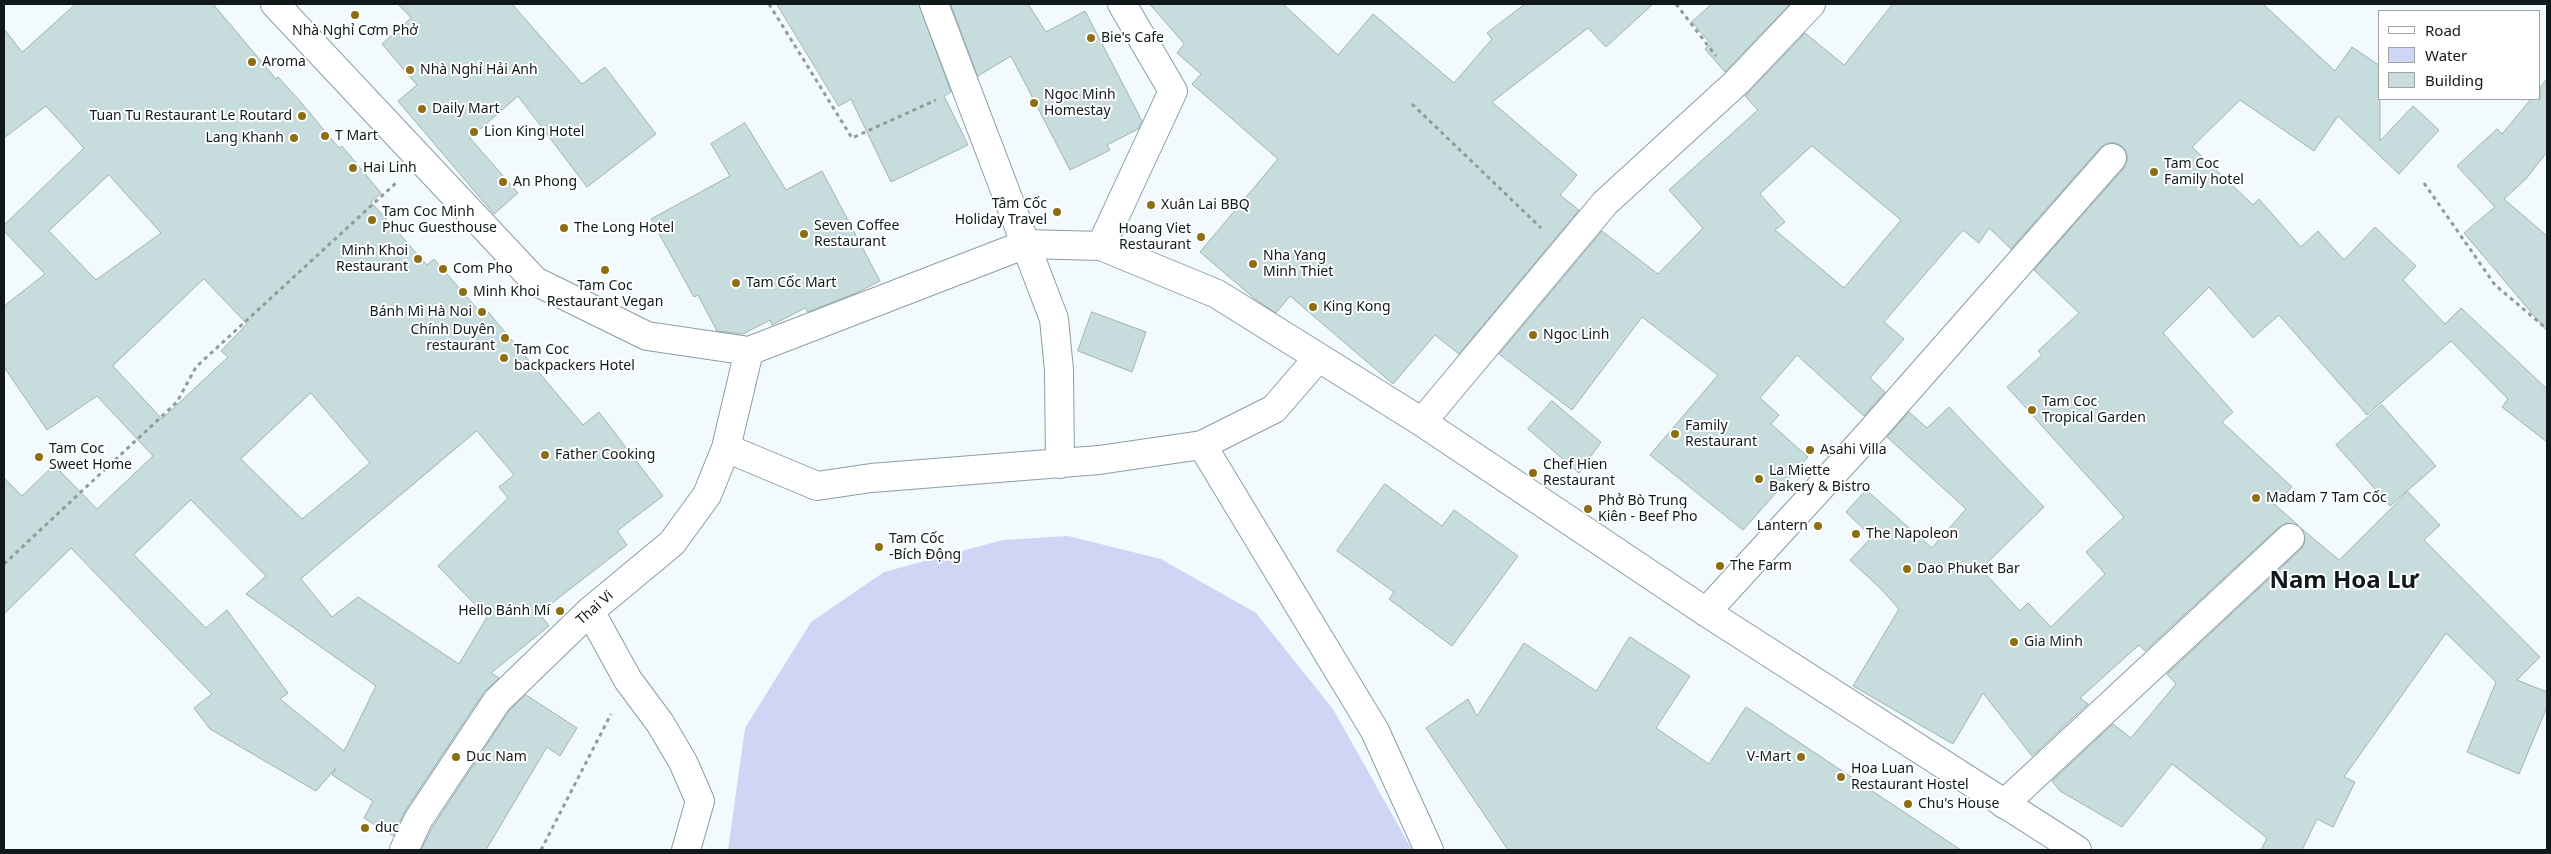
<!DOCTYPE html>
<html>
<head>
<meta charset="utf-8">
<style>
  body { margin:0 }
  #map { position:relative; width:2551px; height:854px; overflow:hidden; background:#f2fafd; font-family:"Noto Sans",sans-serif }
  canvas { display:block }
  .frame { position:absolute; inset:0; border:5px solid #11181a; pointer-events:none }
  .legend { position:absolute; left:2378px; top:10px; width:162px; height:90px; box-sizing:border-box; background:#fff; border:1px solid #a0a3a3; margin:0; padding:6px 9px; list-style:none; font-size:15px; color:#11181a }
  .legend li { display:flex; align-items:center; gap:10px; height:25px }
  .legend b { width:25px; border:1px solid #a0a3a3 }
</style>
</head>
<body>
<div id="map">
<canvas width="2551" height="854"></canvas>
<div class="frame"></div>
<ul class="legend">
<li><b style="height:6px;background:#fff"></b>Road</li>
<li><b style="height:14px;background:#cfd6f5"></b>Water</li>
<li><b style="height:14px;background:#c7dcdc"></b>Building</li>
</ul>
</div>
<script>
const g = document.querySelector('canvas').getContext('2d');
g.lineJoin = 'round';
function fill(path, color) { g.fillStyle = color; g.fill(path, 'evenodd'); }
function trace(path, color, width, dash) { g.strokeStyle = color; g.lineWidth = width; g.lineCap = dash ? 'butt' : 'round'; g.setLineDash(dash || []); g.stroke(path); }
function label(font, color, halo, rows, align = 'center') {
  g.font = font + ' "Noto Sans",sans-serif'; g.lineWidth = 4; g.setLineDash([]); g.textBaseline = 'middle'; g.strokeStyle = halo; g.fillStyle = color; for (const [text, x, y, turn = 0] of rows) {
    g.save(); g.translate(x, y); g.rotate((+turn || 0) * Math.PI / 180); g.textAlign = isNaN(turn) ? turn : align; if (halo) g.strokeText(text, 0, 0); g.fillText(text, 0, 0); g.restore();
  }
}
const water = new Path2D(`
  M1068 536 1161 559 1256 613 1333 709 1412 850H728L745 728 811 622 884 572 1003 540Z`);
const building = new Path2D(`
  M76 4H213L276 79 278 77 299 100 339 148 342 146 381 193 371 202 427 265 434 259 479 311 484 307 583 425 599 412 663 496 617 531 627 545 539 613 549 626 491 673 499 678 484 692 405 811 393 836 364 818 373 801 332 775 336 768 316 791 210 729 194 708 212 694 71 548 4 614V478L22 496 54 465 97 509 153 456 97 396 47 430 4 367V306L45 274 4 231V225L84 148 46 106 4 138V29L22 52ZM109 175 161 233 96 280 49 231ZM204 279 247 324 221 351 228 357 162 419 113 366ZM311 393 370 463 302 519 241 459ZM477 431 514 475 499 487 508 498 438 566 487 617 459 664 358 597 332 617 301 579ZM191 500 266 576 246 594 376 686 344 751 280 699 288 693 227 610 206 628 134 555Z
  M398 4H512L582 84 605 67 656 134 587 187 518 96 470 138 518 193 494 214 398 101 417 85 382 44 411 18Z
  M777 4H919L951 92 944 96 968 145 891 182 851 99 839 106Z
  M951 4H1028L1046 32 1085 11 1142 121 1138 129 1107 145 1110 150 1070 170 1011 56 978 76Z
  M1150 4H1283L1338 55 1373 14 1454 83 1492 39 1487 33 1525 4H1653L1606 47 1588 28 1492 102 1577 175 1560 195 1579 210 1459 354 1435 335 1393 384 1290 296 1276 313 1256 300 1200 252 1278 159 1192 84 1201 74 1177 53 1184 44Z
  M1712 4H1790L1725 72 1705 49 1711 44 1692 22Z
  M1893 4H2263L2335 71 2352 47 2380 66V141L2413 106 2439 130 2399 174 2338 116 2314 151 2240 100 2192 147 2253 205 2259 199 2301 247 2318 231 2344 260 2375 227 2416 266 2403 280 2445 324 2461 308 2547 389V442L2502 407 2508 399 2451 341 2367 415 2279 315 2253 338 2209 287 2163 333 2233 412 2222 422 2292 487 2275 505 2298 525 2287 523 2279 527 2145 651 2139 645 2080 698 2088 704 2032 756 1983 693 1953 744 1853 686 1899 609 1881 589 1850 560 1872 537 1846 512 1866 490 1932 548 1966 509 1887 437 1909 412 1927 428 1949 407 2044 507 1981 569 2020 611 2028 603 2051 627 2105 574 2086 552 2124 517 2007 387 2042 355 2038 351 2079 313 2034 270 2124 168 2127 161V153L2123 147 2115 143H2107L2100 148 2011 249 1989 228 1979 243 1963 230 1884 322 1904 339 1870 378 1885 392 1864 416 1797 355 1760 398 1779 415 1771 424 1808 457 1743 530 1650 455 1718 375 1642 317 1572 410 1499 354 1602 231 1658 274 1703 228 1669 190 1758 110 1745 96 1805 33 1844 65ZM1812 146 1901 220 1844 288 1775 230 1785 222 1760 194Z
  M2547 79V152L2526 179 2504 199 2547 236V331L2464 233 2495 207 2457 166 2497 129 2502 134 2531 99H2540V88Z
  M745 123 786 190 822 171 880 281 856 293 808 312 805 308 772 325 770 320 743 334 717 331 698 295 694 297 651 219 730 176 711 144Z
  M1092 312 1146 332 1132 372 1078 351Z
  M1552 401 1601 442 1579 473 1528 429Z
  M2382 405 2436 466 2390 506 2336 445Z
  M1385 484 1442 526 1454 510 1518 556 1452 646 1389 599 1394 592 1337 551Z
  M2408 492 2440 525 2424 540 2540 657 2517 680 2547 692V707L2519 774 2467 752 2496 682 2446 633 2344 777 2355 782 2333 827 2317 819 2302 850H2261L2267 838 2172 764 2122 827 2060 791 2052 781 2113 724 2131 738 2176 684 2167 674 2301 549 2305 542 2302 529 2339 560Z
  M1630 637 1690 676 1656 728 1709 764 1746 707 1961 850H1508L1426 728 1468 699 1477 716 1524 643 1596 691Z
  M526 695 577 728 560 756 547 747 486 850H421L432 828 509 711Z`);
const path = new Path2D(`
  M769 4 852 138 936 100
  M1676 4 1716 56
  M1412 104 1541 228
  M2424 183 2495 285 2547 329
  M4 564 177 402 196 367 397 182
  M541 850 611 714`);
const minor = new Path2D(`
  M934 4 1054 319 1059 370 1060 464
  M1101 246 1173 91 1122 4
  M1422 422 1605 203 1737 82 1811 4
  M1202 445 1375 731 1429 850
  M726 448 817 486 871 478 1099 460 1202 445 1274 409 1318 358
  M590 611 628 680 660 723 683 762 700 801 686 850
  M1706 612 1861 443 2112 158
  M2004 804 2290 538
  M404 850 418 820 497 701 590 611 672 543 707 495 726 448 749 351`);
const major = new Path2D(`
  M275 4 535 281 647 336 749 351 1026 244 1101 246 1217 294 1422 422 1706 612 2077 850`);
const markers = [
  [355,15,5,"#8e6e12"],
  [1091,38,5,"#8e6e12"],
  [252,62,5,"#8e6e12"],
  [410,70,5,"#8e6e12"],
  [1034,103,5,"#8e6e12"],
  [422,109,5,"#8e6e12"],
  [302,116,5,"#8e6e12"],
  [474,132,5,"#8e6e12"],
  [325,136,5,"#8e6e12"],
  [294,138,5,"#8e6e12"],
  [353,168,5,"#8e6e12"],
  [2154,172,5,"#8e6e12"],
  [503,182,5,"#8e6e12"],
  [1151,205,5,"#8e6e12"],
  [1057,212,5,"#8e6e12"],
  [372,220,5,"#8e6e12"],
  [564,228,5,"#8e6e12"],
  [804,234,5,"#8e6e12"],
  [1201,237,5,"#8e6e12"],
  [418,259,5,"#8e6e12"],
  [1253,264,5,"#8e6e12"],
  [443,269,5,"#8e6e12"],
  [605,270,5,"#8e6e12"],
  [736,283,5,"#8e6e12"],
  [463,292,5,"#8e6e12"],
  [1313,307,5,"#8e6e12"],
  [482,312,5,"#8e6e12"],
  [1533,335,5,"#8e6e12"],
  [505,338,5,"#8e6e12"],
  [504,358,5,"#8e6e12"],
  [2032,410,5,"#8e6e12"],
  [1675,434,5,"#8e6e12"],
  [1810,450,5,"#8e6e12"],
  [545,455,5,"#8e6e12"],
  [39,457,5,"#8e6e12"],
  [1533,473,5,"#8e6e12"],
  [1759,479,5,"#8e6e12"],
  [2256,498,5,"#8e6e12"],
  [1588,509,5,"#8e6e12"],
  [1818,526,5,"#8e6e12"],
  [1856,534,5,"#8e6e12"],
  [879,547,5,"#8e6e12"],
  [1720,566,5,"#8e6e12"],
  [1907,569,5,"#8e6e12"],
  [560,611,5,"#8e6e12"],
  [2014,642,5,"#8e6e12"],
  [456,757,5,"#8e6e12"],
  [1801,757,5,"#8e6e12"],
  [1841,777,5,"#8e6e12"],
  [1908,804,5,"#8e6e12"],
  [365,828,5,"#8e6e12"]
];
const poiNames = [
  ["Nhà Nghỉ Cơm Phở",355,31,"center"],
  ["Bie's Cafe",1101,38],
  ["Aroma",262,62],
  ["Nhà Nghỉ Hải Anh",420,70],
  ["Ngoc Minh",1044,95],
  ["Homestay",1044,111],
  ["Daily Mart",432,109],
  ["Tuan Tu Restaurant Le Routard",292,116,"right"],
  ["Lion King Hotel",484,132],
  ["T Mart",335,136],
  ["Lang Khanh",284,138,"right"],
  ["Tam Coc",2164,164],
  ["Family hotel",2164,180],
  ["Hai Linh",363,168],
  ["An Phong",513,182],
  ["Tâm Cốc",1047,204,"right"],
  ["Holiday Travel",1047,220,"right"],
  ["Xuân Lai BBQ",1161,205],
  ["Tam Coc Minh",382,212],
  ["Phuc Guesthouse",382,228],
  ["Seven Coffee",814,226],
  ["Restaurant",814,242],
  ["The Long Hotel",574,228],
  ["Hoang Viet",1191,229,"right"],
  ["Restaurant",1191,245,"right"],
  ["Minh Khoi",408,251,"right"],
  ["Restaurant",408,267,"right"],
  ["Nha Yang",1263,256],
  ["Minh Thiet",1263,272],
  ["Com Pho",453,269],
  ["Tam Cốc Mart",746,283],
  ["Tam Coc",605,286,"center"],
  ["Restaurant Vegan",605,302,"center"],
  ["Minh Khoi",473,292],
  ["King Kong",1323,307],
  ["Bánh Mì Hà Noi",472,312,"right"],
  ["Chính Duyên",495,330,"right"],
  ["restaurant",495,346,"right"],
  ["Ngoc Linh",1543,335],
  ["Tam Coc",514,350],
  ["backpackers Hotel",514,366],
  ["Tam Coc",2042,402],
  ["Tropical Garden",2042,418],
  ["Family",1685,426],
  ["Restaurant",1685,442],
  ["Tam Coc",49,449],
  ["Sweet Home",49,465],
  ["Asahi Villa",1820,450],
  ["Father Cooking",555,455],
  ["Chef Hien",1543,465],
  ["Restaurant",1543,481],
  ["La Miette",1769,471],
  ["Bakery & Bistro",1769,487],
  ["Madam 7 Tam Cốc",2266,498],
  ["Phở Bò Trung",1598,501],
  ["Kiên - Beef Pho",1598,517],
  ["Lantern",1808,526,"right"],
  ["The Napoleon",1866,534],
  ["Tam Cốc",889,539],
  ["-Bích Động",889,555],
  ["The Farm",1730,566],
  ["Dao Phuket Bar",1917,569],
  ["Hello Bánh Mí",550,611,"right"],
  ["Gia Minh",2024,642],
  ["Duc Nam",466,757],
  ["V-Mart",1791,757,"right"],
  ["Hoa Luan",1851,769],
  ["Restaurant Hostel",1851,785],
  ["Chu's House",1918,804],
  ["duc",375,828]
];
const streetNames = [
  ["Thai Vi",595,608,-41]
];
const townNames = [
  ["Nam Hoa Lư",2344,581]
];
fill(water, '#cfd6f5');
fill(building, '#c7dcdc');
trace(building, '#9eb3b2', 1);
trace(minor, '#8b9ea4', 30);
trace(major, '#8b9ea4', 30);
trace(path, '#929a9d', 3, [4, 4]);
trace(minor, '#fff', 28);
trace(major, '#fff', 28);
for (const [x, y, r, color] of markers) { const dot = new Path2D(); dot.arc(x, y, r, 0, 2 * Math.PI); g.fillStyle = color; g.fill(dot); trace(dot, '#fff', 2); }
label('14px', '#11181a', '#fff', poiNames, 'left');
label('14px', '#11181a', '#fff', streetNames);
label('bold 24px', '#11181a', '#fff', townNames);
</script>
</body>
</html>
